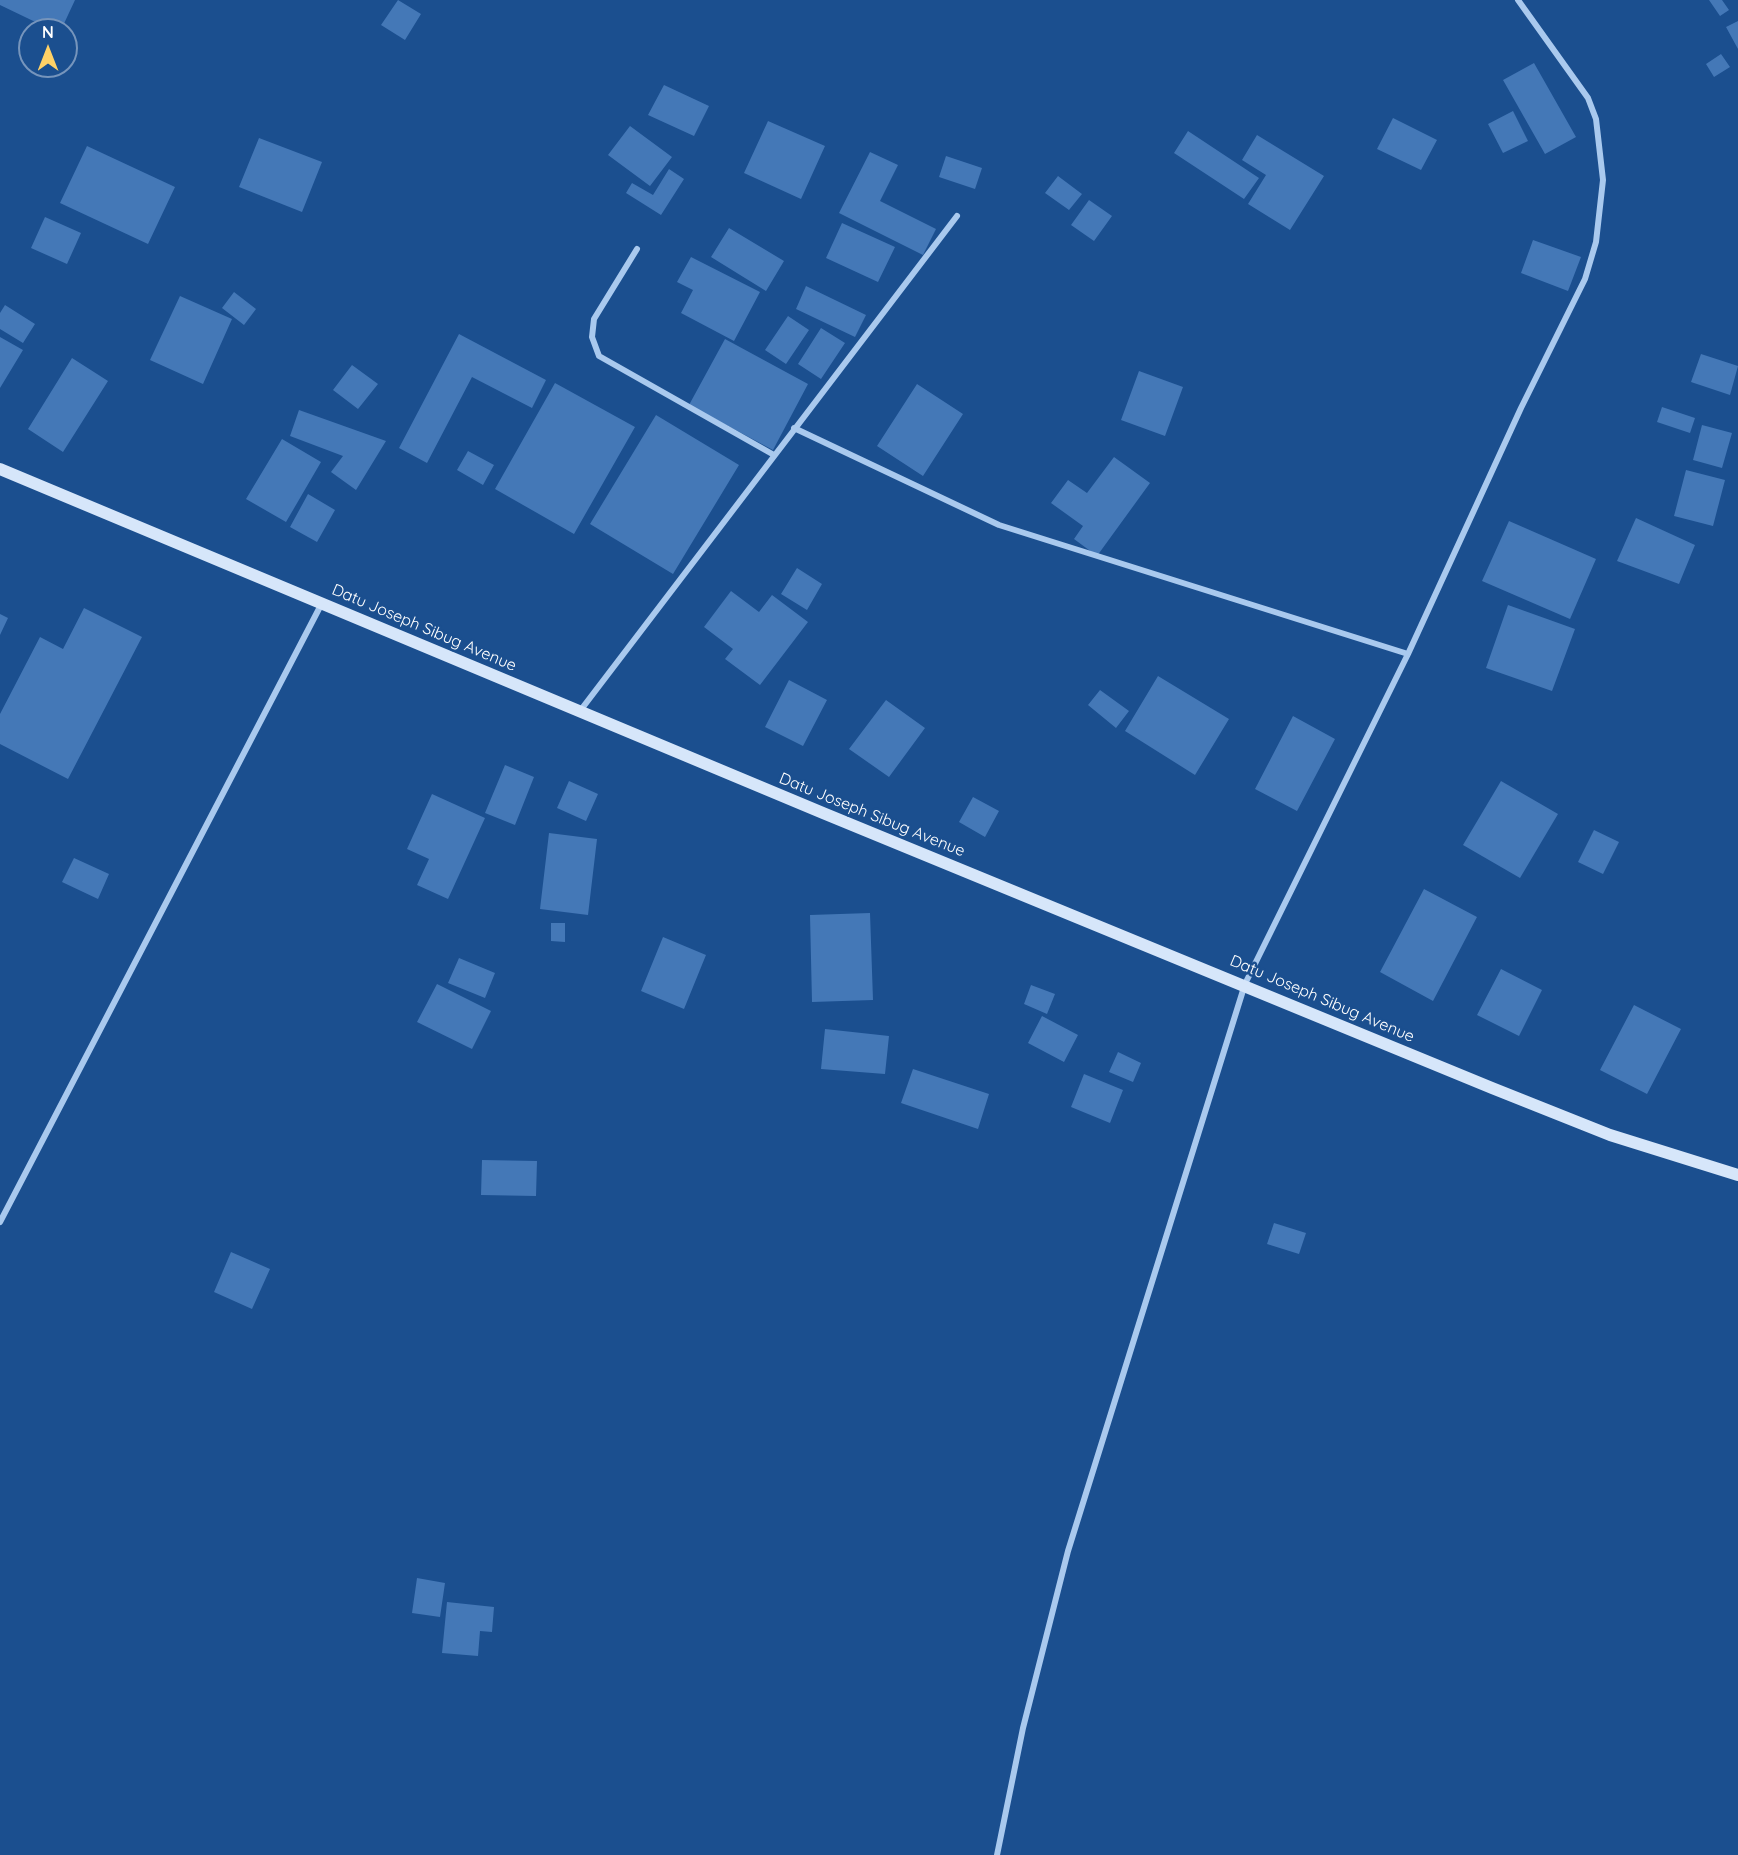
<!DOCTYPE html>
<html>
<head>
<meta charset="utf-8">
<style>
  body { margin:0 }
  #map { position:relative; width:1738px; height:1855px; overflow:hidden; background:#1b4f8f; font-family:Quicksand,sans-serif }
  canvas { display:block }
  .north { position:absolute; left:18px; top:18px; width:60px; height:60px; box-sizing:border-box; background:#1b4f8f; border:2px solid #7695bc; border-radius:50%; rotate:0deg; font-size:16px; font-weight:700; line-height:24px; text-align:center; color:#fff }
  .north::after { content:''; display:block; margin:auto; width:21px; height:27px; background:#ffd166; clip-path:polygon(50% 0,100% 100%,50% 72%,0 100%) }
</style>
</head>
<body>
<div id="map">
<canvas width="1738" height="1855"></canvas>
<div class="north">N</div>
</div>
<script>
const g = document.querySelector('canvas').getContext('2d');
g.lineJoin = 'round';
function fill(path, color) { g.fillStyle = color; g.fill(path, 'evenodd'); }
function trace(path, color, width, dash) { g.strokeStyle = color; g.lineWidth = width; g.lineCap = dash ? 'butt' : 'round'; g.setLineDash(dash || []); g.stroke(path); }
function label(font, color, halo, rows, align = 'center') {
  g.font = font + ' Quicksand,sans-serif'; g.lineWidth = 5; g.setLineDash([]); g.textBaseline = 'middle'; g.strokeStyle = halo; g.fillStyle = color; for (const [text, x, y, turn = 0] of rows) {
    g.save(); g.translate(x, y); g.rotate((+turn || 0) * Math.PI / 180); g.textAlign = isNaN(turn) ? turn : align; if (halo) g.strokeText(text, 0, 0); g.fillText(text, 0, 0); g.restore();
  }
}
const building = new Path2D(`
  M0 0H75L61 30H52L0 5Z
  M398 0 421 14 405 40 381 25Z
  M1709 0H1722L1729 10 1720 16Z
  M1738 21V49L1726 27Z
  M1721 54 1730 67 1714 77 1706 64Z
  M1534 63 1576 137 1545 154 1503 80Z
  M664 85 709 106 694 136 648 115Z
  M1513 111 1528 141 1503 153 1488 124Z
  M1393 118 1437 140 1421 170 1377 149Z
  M768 121 825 146 801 199 744 173Z
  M630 126 672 157 650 186 608 155Z
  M1188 131 1259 178 1244 199 1174 153Z
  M1257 135 1324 176 1290 230 1248 204 1266 175 1242 160Z
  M259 138 322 162 302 212 239 187Z
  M87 146 175 187 148 244 60 203Z
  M870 152 898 165 880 201 936 229 923 255 839 213Z
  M946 156 982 168 975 189 939 177Z
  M669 169 684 179 661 215 626 193 632 183 653 195Z
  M1058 176 1082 194 1069 210 1045 193Z
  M1089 200 1112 216 1094 241 1071 225Z
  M45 217 81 233 67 264 31 248Z
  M842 223 895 247 878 282 826 258Z
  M729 228 784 261 766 291 711 257Z
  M1533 240 1581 257 1568 291 1521 273Z
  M691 257 760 292 734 341 681 313 693 290 677 282Z
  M806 286 866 315 855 337 796 309Z
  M234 292 256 309 244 325 222 308Z
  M180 296 232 319 203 384 150 360Z
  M5 305 35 324 23 343 0 329V313Z
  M788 316 809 330 786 364 765 350Z
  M821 328 845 343 821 379 798 364Z
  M459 334 546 380 532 408 472 377 427 463 399 448Z
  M0 337 23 350 0 388Z
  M725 339 808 384 773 450 689 405Z
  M1701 354 1738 366 1730 395 1691 382Z
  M72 358 108 381 63 452 28 429Z
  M352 365 378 384 358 409 333 390Z
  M1139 371 1183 387 1165 436 1121 420Z
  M555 383 635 427 574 534 495 489Z
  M917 384 963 414 923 476 877 446Z
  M1662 407 1695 418 1690 433 1657 422Z
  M299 410 386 441 356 490 331 472 343 456 290 436Z
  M656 415 739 465 673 574 590 524Z
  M1702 425 1732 433 1722 468 1693 460Z
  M282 439 321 462 286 522 246 499Z
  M468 451 494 465 483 485 457 470Z
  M1114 457 1150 483 1097 556 1074 539 1083 526 1051 503 1068 480 1087 493Z
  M1686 470 1725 480 1713 526 1674 516Z
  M308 494 335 510 317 542 290 527Z
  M1636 518 1695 545 1679 584 1617 561Z
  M1509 521 1596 559 1570 619 1482 581Z
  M797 568 822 584 807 610 781 594Z
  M731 591 759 612 772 595 808 622 760 685 725 659 733 649 704 627Z
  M1508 605 1575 629 1552 691 1486 668Z
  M84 608 142 637 68 779 0 744V714L40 637 63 649Z
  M0 614 8 618 0 635Z
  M1158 676 1229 719 1195 775 1125 731Z
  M789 680 827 700 803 746 765 727Z
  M1100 690 1129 711 1116 728 1088 705Z
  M886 700 925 728 889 777 849 749Z
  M1293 716 1335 739 1297 811 1255 789Z
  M505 765 534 777 515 825 485 813Z
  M569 781 598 794 586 821 557 808Z
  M1501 781 1558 814 1520 878 1463 845Z
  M432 794 485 818 448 899 417 885 429 859 407 849Z
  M973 797 999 811 985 837 959 822Z
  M1594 830 1619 842 1603 874 1578 862Z
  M549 833 597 839 588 915 540 909Z
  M74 858 109 874 98 899 62 882Z
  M1424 889 1477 917 1433 1001 1380 972Z
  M870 913 873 1000 812 1002 810 915Z
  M551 923H565V942L551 941Z
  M663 937 706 955 684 1009 641 991Z
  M459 958 495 973 485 998 448 983Z
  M1501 969 1542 990 1519 1036 1477 1015Z
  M437 984 491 1011 472 1049 417 1022Z
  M1031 985 1055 994 1047 1014 1024 1004Z
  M1634 1005 1681 1029 1647 1094 1600 1070Z
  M1042 1016 1078 1035 1064 1062 1028 1043Z
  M825 1029 889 1036 885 1074 821 1069Z
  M1118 1052 1141 1063 1133 1082 1109 1072Z
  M913 1069 989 1094 978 1129 901 1103Z
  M1084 1074 1123 1090 1110 1123 1071 1107Z
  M482 1160 537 1161 536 1196 481 1195Z
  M1274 1223 1306 1233 1299 1254 1267 1244Z
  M231 1252 270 1269 252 1309 214 1292Z
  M417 1578 445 1583 440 1617 412 1613Z
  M447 1602 494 1607 492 1632 480 1631 478 1656 442 1653Z`);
const minor = new Path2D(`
  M637 249 594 319 592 337 599 356 774 455
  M794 428 999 525 1408 654
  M580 711 957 216
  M0 1222 322 603
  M997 1855 1023 1728 1068 1551 1245 984 1408 654 1521 408 1585 279 1596 242 1603 180 1596 119 1588 98 1518 0`);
const secondary = new Path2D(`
  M0 469 823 813 1492 1088 1610 1135 1738 1175`);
const streetNames = [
  ["Datu Joseph Sibug Avenue",424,628,23],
  ["Datu Joseph Sibug Avenue",872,815,22],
  ["Datu Joseph Sibug Avenue",1322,999,23]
];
fill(building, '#4478b7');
trace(minor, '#a9c9ee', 6);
trace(secondary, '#d6e6fa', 12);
label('16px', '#fff', '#1b4f8f', streetNames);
</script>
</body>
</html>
